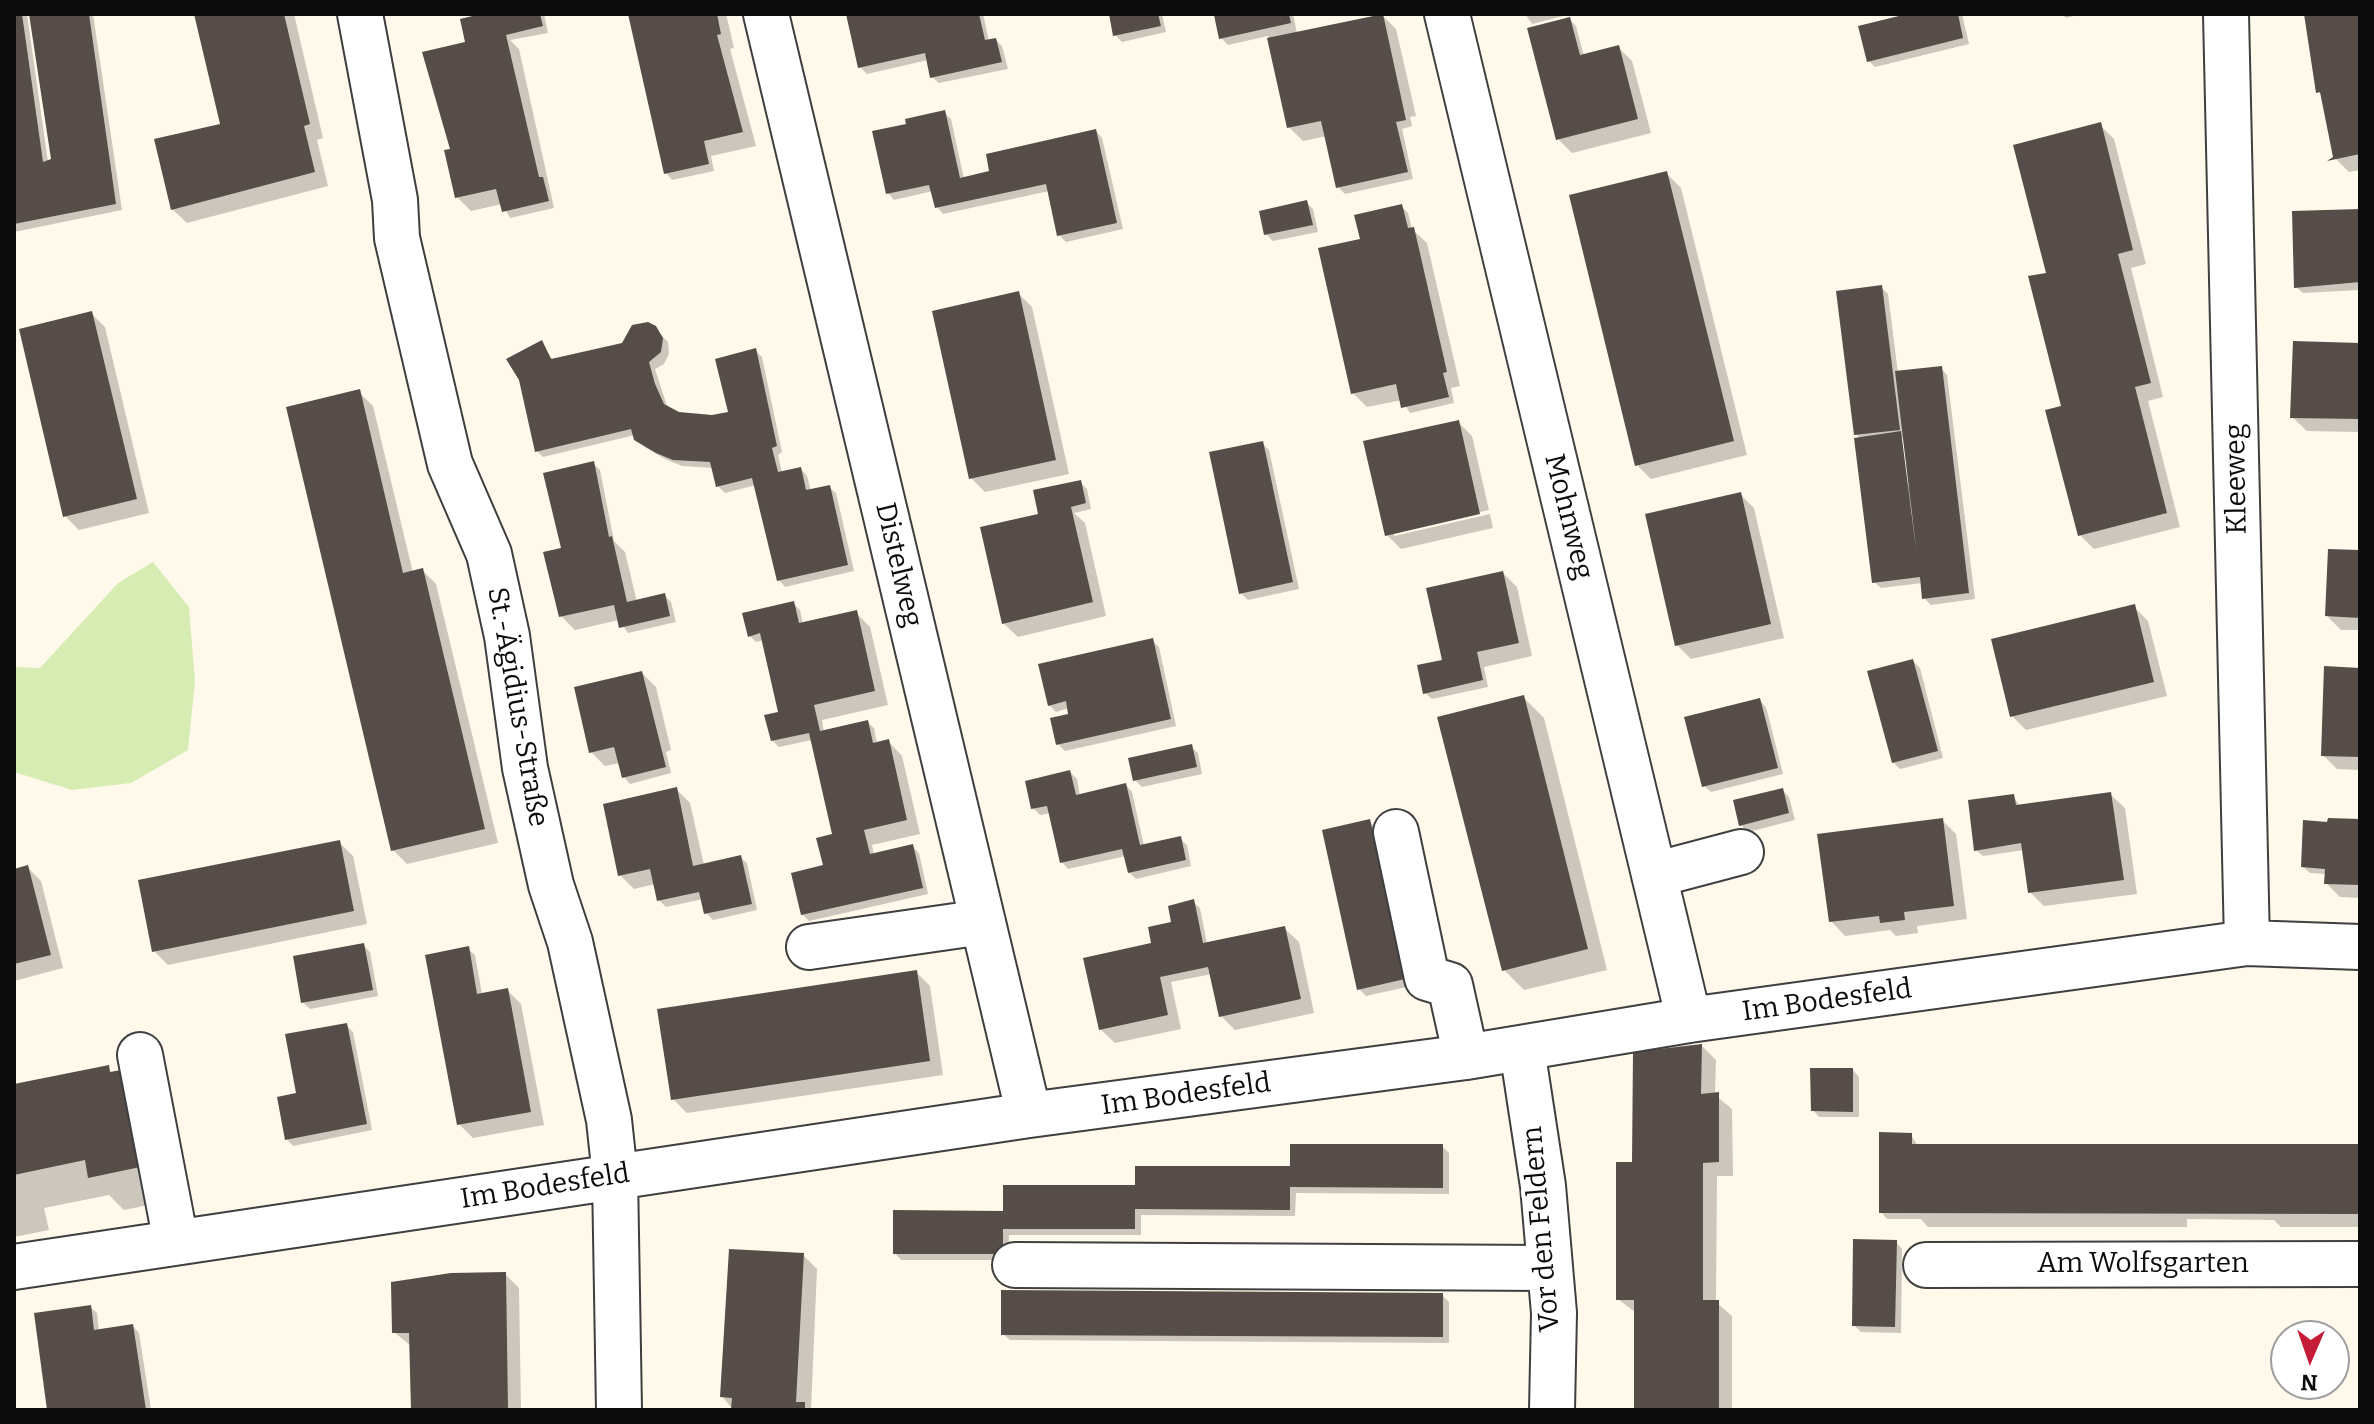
<!DOCTYPE html>
<html>
<head>
<meta charset="utf-8">
<style>
  body { margin:0 }
  #map { position:relative; width:2374px; height:1424px; overflow:hidden; background:#fff9eb; font-family:Bitter,serif }
  canvas { display:block }
  .frame { position:absolute; inset:0; border:16px solid #0c0c0c; pointer-events:none }
  .north { position:absolute; left:2270px; top:1320px; width:80px; height:80px; box-sizing:border-box; background:#fff; border:2px solid #9e9e9e; border-radius:50%; rotate:182deg; font-size:22px; font-weight:700; line-height:32px; text-align:center; color:#0c0c0c }
  .north::after { content:''; display:block; margin:auto; width:28px; height:36px; background:#c51c37; clip-path:polygon(50% 0,100% 100%,50% 72%,0 100%) }
</style>
</head>
<body>
<div id="map">
<canvas width="2374" height="1424"></canvas>
<div class="frame"></div>
<div class="north">N</div>
</div>
<script>
const g = document.querySelector('canvas').getContext('2d');
g.lineJoin = 'round';
function fill(path, color) { g.fillStyle = color; g.fill(path, 'evenodd'); }
function trace(path, color, width, dash) { g.strokeStyle = color; g.lineWidth = width; g.lineCap = dash ? 'butt' : 'round'; g.setLineDash(dash || []); g.stroke(path); }
function label(font, color, halo, rows, align = 'center') {
  g.font = font + ' Bitter,serif'; g.lineWidth = 8; g.setLineDash([]); g.textBaseline = 'middle'; g.strokeStyle = halo; g.fillStyle = color; for (const [text, x, y, turn = 0] of rows) {
    g.save(); g.translate(x, y); g.rotate((+turn || 0) * Math.PI / 180); g.textAlign = isNaN(turn) ? turn : align; if (halo) g.strokeText(text, 0, 0); g.fillText(text, 0, 0); g.restore();
  }
}
const green = new Path2D(`
  M153 562 189 607 195 682 188 750 131 783 72 790 14 772V667L40 668 118 583Z`);
const shadow = new Path2D(`
  M14 14H27L48 162 53 161 31 14H93L122 210 14 232Z
  M196 14H294L323 138 317 140 328 186 187 223 172 209 222 125Z
  M490 14H544L548 33 510 40 519 49 554 208 510 218 502 204 471 211 457 197 452 150 470 43Z
  M630 14H726L734 48 730 49 756 146 711 156 714 171 672 180 666 173Z
  M848 14H983L989 41 996 40 1002 46 1008 69 939 83 932 77 928 60 867 74 860 67Z
  M1111 14H1162L1166 32 1122 42 1115 35Z
  M1229 14H1293L1297 33 1382 15 1396 29 1416 116 1410 117 1412 126 1402 129 1413 179 1345 194 1338 187 1327 136 1303 141 1289 127 1268 36 1228 45 1221 38 1216 17Z
  M1525 14H1571L1532 24Z
  M1915 14H1962L1969 44 1875 67 1869 61Z
  M2062 14H2081L2066 18Z
  M2306 14H2360V170L2349 172 2335 158 2323 96 2318 92Z
  M1569 19 1576 26 1584 56 1618 47 1632 61 1651 133 1572 153 1558 139Z
  M944 112 951 119 964 179 992 173 1096 131 1102 138 1123 229 1066 242 1059 235 1049 191 943 214 937 207 933 191 894 200 888 193 908 126Z
  M2100 125 2114 139 2146 264 2131 268 2163 397 2148 401 2180 527 2094 549 2080 535 2049 274Z
  M1667 174 1681 188 1747 455 1651 479 1637 465Z
  M1306 202 1313 209 1318 232 1273 241 1266 234Z
  M1401 206 1408 213 1412 229 1427 243 1460 386 1451 388 1454 403 1410 413 1402 400 1367 407 1353 393 1364 240Z
  M2360 211V290L2303 293 2296 287Z
  M1881 287 1888 294 1898 373 1941 368 1947 375 1975 599 1931 605 1924 598 1923 583 1881 588 1874 582 1860 439 1856 434ZM1903 438 1911 485 1905 486 1900 439ZM1911 502 1918 542H1912L1907 503Z
  M1018 293 1032 307 1069 474 985 492 971 478Z
  M91 313 105 327 149 513 79 530 65 516Z
  M654 328 668 342 669 354 664 364 655 369 668 409 678 414 712 417 730 414 755 350 762 357 782 452 778 455 782 473 801 469 807 476 811 491 829 487 836 493 854 571 785 587 779 580 756 485 725 493 718 486 714 468 682 466 665 459 643 446 635 435 543 457 537 451 541 343 553 360 624 345Z
  M2360 345V432L2307 431 2292 417Z
  M359 392 373 406 413 573 422 570 436 584 498 843 407 864 393 850Z
  M1458 422 1472 436 1489 510 1394 532V536L1490 514 1493 528 1401 549 1387 535Z
  M1262 443 1269 450 1299 589 1248 600 1241 593Z
  M593 463 600 470 614 541 625 552 637 602 664 595 671 602 676 622 628 633 619 620 575 630 561 616Z
  M1080 482 1087 489 1091 509 1074 513 1085 523 1106 616 1018 637 1003 623 1042 515Z
  M1740 494 1754 508 1784 638 1691 659 1677 645Z
  M2360 552V630H2341L2327 616Z
  M1503 573 1517 587 1532 656 1484 667 1488 687 1432 699 1425 693Z
  M793 603 800 610 803 625 856 613 870 627 888 705 822 720 824 732 867 722 874 728 877 744 888 741 902 756 920 834 872 845 874 855 912 846 919 853 928 894 809 921 802 914 825 867 834 836 812 740 779 747 772 740 780 714 764 640 756 642 750 636Z
  M2134 607 2148 621 2167 696 2026 730 2012 716Z
  M1152 640 1159 647 1176 726 1065 751 1058 744 1071 715 1069 708 1056 712 1049 705Z
  M1913 661 1920 668 1943 758 1900 769 1893 762Z
  M2360 670V770L2337 769 2323 755Z
  M642 673 656 687 671 750 666 752 671 773 630 784 624 777 620 763 605 766 591 752Z
  M1524 698 1544 718 1607 970 1524 990 1504 970Z
  M1759 700 1766 707 1783 774 1711 792 1704 786Z
  M1191 747 1198 753 1202 774 1142 787 1135 780Z
  M1070 772 1077 779 1080 796 1126 785 1132 792 1144 846 1180 839 1187 845 1191 866 1136 879 1129 872 1126 856 1068 869 1062 862 1051 813 1040 815 1033 808Z
  M676 789 690 803 704 865 740 857 747 863 757 910 713 920 706 913 703 899 666 907 659 900 655 884 634 889 620 875Z
  M1782 790 1789 797 1795 820 1748 832 1741 825Z
  M2110 794 2125 808 2137 894 2044 906 2030 892 2024 850 1983 856 1976 850 2013 796 2020 806Z
  M1942 820 1956 834 1967 919 1917 926 1918 933 1896 936 1890 930 1845 936 1831 921Z
  M2360 821V898L2340 897 2326 883 2327 874 2310 873 2303 867 2329 824Z
  M1370 822 1376 828 1411 986 1366 996 1359 989Z
  M339 842 353 856 367 924 168 965 154 951Z
  M27 867 41 881 63 968 14 981V871Z
  M1193 902 1200 908 1207 944 1284 928 1299 942 1314 1013 1235 1030 1221 1016 1212 974 1171 982 1181 1029 1115 1043 1100 1029 1154 945Z
  M363 945 370 952 378 996 310 1009 303 1002Z
  M468 949 475 955 482 994 507 990 521 1004 544 1125 473 1138 459 1124Z
  M916 972 930 986 943 1075 687 1113 673 1099Z
  M346 1025 353 1032 372 1130 293 1146 287 1139 299 1095Z
  M1702 1046 1716 1060 1715 1095 1732 1109 1733 1176H1717L1716 1302 1732 1316V1410H1636V1313L1618 1299 1634 1164Z
  M108 1067 178 1199 124 1210 109 1195 44 1208 49 1230 14 1237V1086Z
  M1853 1070 1859 1077V1117H1819L1813 1110Z
  M1911 1135 1918 1146H2360V1227H2281L2274 1220 2187 1219V1227H1928L1921 1219H1887L1881 1212Z
  M1442 1146 1449 1153V1194L1296 1193 1295 1216 1141 1215V1235H1009L1008 1260H901L895 1253 1005 1213 1137 1187Z
  M1896 1242 1902 1249 1901 1333 1861 1332 1854 1325Z
  M803 1255 817 1269 811 1410H733L722 1396Z
  M505 1274 519 1288 521 1410H413L411 1346 394 1332Z
  M1442 1295 1449 1302V1343L1010 1340 1003 1334Z
  M90 1307 97 1313 99 1331 133 1326 139 1333 151 1410H50Z`);
const building = new Path2D(`
  M14 14H22L43 162 51 159 29 14H89L116 204 14 224Z
  M194 14H284L310 124 304 126 315 172 171 210 154 139 220 124Z
  M481 14H540L543 26 506 35 539 177H543L549 201 502 212 496 189 455 198 444 150 450 149 422 52 465 42 460 19Z
  M628 14H717L721 34 717 35 743 132 704 141 709 164 664 174Z
  M846 14H979L985 40 996 38 1002 62 930 78 925 53 858 68Z
  M1109 14H1158L1161 26 1113 36Z
  M1289 14 1291 23 1219 39 1214 15Z
  M1383 14 1406 120 1396 122 1408 172 1336 188 1321 121 1287 128 1267 38Z
  M1907 14H1958L1963 38 1867 62 1858 26Z
  M2304 14H2360V154L2327 161 2333 157 2320 92 2316 93Z
  M1570 17 1580 55 1619 45 1638 119 1556 140 1527 28Z
  M945 110 960 178 989 171 986 154 1096 129 1117 223 1057 236 1046 184 935 208 929 185 886 194 872 131 906 124 905 119Z
  M2101 122 2133 250 2118 254 2151 383 2135 387 2167 513 2078 536 2045 410 2061 406 2028 276 2046 273 2013 145Z
  M1667 171 1734 441 1635 466 1569 195Z
  M1307 200 1313 225 1264 235 1259 211Z
  M1402 204 1408 228 1414 227 1447 372 1443 373 1449 397 1401 408 1396 384 1351 394 1318 248 1360 239 1354 215Z
  M2360 209V282L2294 288 2292 211Z
  M1882 285 1900 430 1854 435 1836 291Z
  M1019 291 1056 460 969 479 932 311Z
  M92 311 137 499 63 517 19 329Z
  M648 322 656 326 663 338 661 352 649 362 655 384 664 404 679 412 712 415 728 412 715 359 756 348 777 446 772 448 778 472 801 467 806 490 830 485 848 565 777 581 752 478 716 487 710 462 673 460 656 453 634 440 631 429 535 452 519 380 506 359 542 340 551 359 622 343 632 325Z
  M2293 341 2360 343V419L2290 418Z
  M1942 366 1969 593 1922 599 1920 577 1872 583 1854 438 1901 431 1917 556 1895 371Z
  M360 389 403 573 423 568 485 829 391 851 286 407Z
  M1459 420 1480 514 1385 536 1363 441Z
  M1263 441 1293 582 1239 594 1209 452Z
  M594 461 609 537 612 536 627 602 665 593 670 616 619 628 614 605 559 617 543 552 561 548 543 473Z
  M1081 480 1086 503 1071 507 1093 602 1002 624 980 527 1038 514 1033 490Z
  M1741 492 1771 624 1675 646 1645 514Z
  M2328 549 2360 550V618L2325 616Z
  M1503 571 1519 643 1477 652 1483 680 1423 694 1417 665 1442 660 1426 588Z
  M794 601 799 623 857 610 875 691 814 705 820 731 868 720 873 743 889 739 907 820 864 830 870 854 913 844 923 888 801 915 791 873 823 865 816 838 832 834 809 733 771 741 764 715 778 712 760 633 748 637 742 613Z
  M2135 604 2154 682 2010 717 1991 639Z
  M1153 638 1171 719 1056 745 1050 718 1068 714 1066 701 1048 706 1038 664Z
  M1913 659 1938 751 1892 763 1867 671Z
  M2324 666 2360 668V757L2321 756Z
  M642 671 666 767 622 778 614 747 589 753 574 687Z
  M1524 695 1588 949 1502 971 1437 717Z
  M1760 698 1778 768 1702 787 1684 717Z
  M1192 744 1197 767 1133 781 1128 758Z
  M1070 770 1076 795 1126 783 1140 845 1181 836 1186 860 1128 873 1122 849 1060 863 1047 806 1031 809 1025 781Z
  M677 787 693 866 741 855 752 904 704 914 699 892 657 901 650 869 618 876 603 804Z
  M1783 788 1789 813 1739 826 1733 800Z
  M2111 792 2124 880 2028 893 2021 843 1974 851 1968 800 2014 794 2016 805Z
  M1943 818 1954 906 1904 912 1905 920 1880 923 1879 916 1829 922 1817 834Z
  M2328 818 2360 819V885L2324 884 2325 869 2301 867 2303 820 2327 822Z
  M1370 819 1405 979 1357 990 1322 830Z
  M340 840 354 911 152 952 138 880Z
  M28 865 51 955 14 964V869Z
  M1194 899 1203 943 1285 926 1301 999 1219 1017 1208 967 1160 977 1168 1015 1099 1030 1083 958 1151 943 1148 927 1171 922 1168 906Z
  M364 943 373 990 301 1003 293 956Z
  M469 946 477 994 508 988 531 1112 457 1125 425 955Z
  M917 970 930 1061 671 1100 657 1009Z
  M347 1023 367 1124 285 1140 277 1097 296 1093 285 1034Z
  M1702 1044 1701 1094 1719 1092V1162L1703 1163V1300H1719V1410H1634V1300H1616V1162H1632L1633 1052Z
  M109 1065 110 1072 126 1069 145 1166 88 1178 85 1160 14 1175V1084Z
  M1810 1068H1853V1112L1811 1111Z
  M1879 1132 1912 1133V1144H2360V1214L1879 1213Z
  M1290 1144H1443V1188L1290 1187V1210L1135 1209V1229H1003V1254H893V1210L1003 1211V1185H1135V1166H1290Z
  M1853 1239 1897 1240 1895 1327 1852 1326Z
  M729 1249 804 1253 796 1402H805V1410H731L732 1398 720 1397Z
  M506 1272 508 1410H411L409 1333H392L391 1282 451 1273Z
  M1001 1290 1443 1293V1337L1001 1335Z
  M91 1305 94 1330 133 1324 146 1410H47L34 1313Z`);
const minor = new Path2D(`
  M360 14 395 200 397 238 450 464 489 554 507 636 525 768 551 885 570 942 609 1120 615 1176 619 1410
  M766 14 1029 1115
  M1447 14 1689 1020
  M2226 14 2247 943
  M1396 832 1427 978 1450 985 1466 1057
  M1654 875 1741 852
  M809 947 983 922
  M1522 1049 1543 1186 1554 1313 1552 1410
  M140 1055 176 1242
  M1015 1265 1549 1268
  M1926 1265 2360 1264
  M14 1267 1029 1115 1466 1057 1689 1020 2247 943 2360 947`);
const streetNames = [
  ["Kleeweg",2237,479,-91],
  ["Mohnweg",1568,517,76],
  ["Distelweg",898,565,77],
  ["St.-Ägidius-Straße",517,707,80],
  ["Im Bodesfeld",1827,1001,-8],
  ["Im Bodesfeld",1186,1095,-8],
  ["Im Bodesfeld",545,1187,-9],
  ["Vor den Feldern",1542,1229,-95],
  ["Am Wolfsgarten",2143,1264]
];
fill(green, '#d7ecb3');
fill(shadow, '#0003');
fill(building, '#564c48');
trace(minor, '#3f3f3f', 48);
trace(minor, '#fff', 44);
label('28px', '#0c0c0c', '#fff', streetNames);
</script>
</body>
</html>
